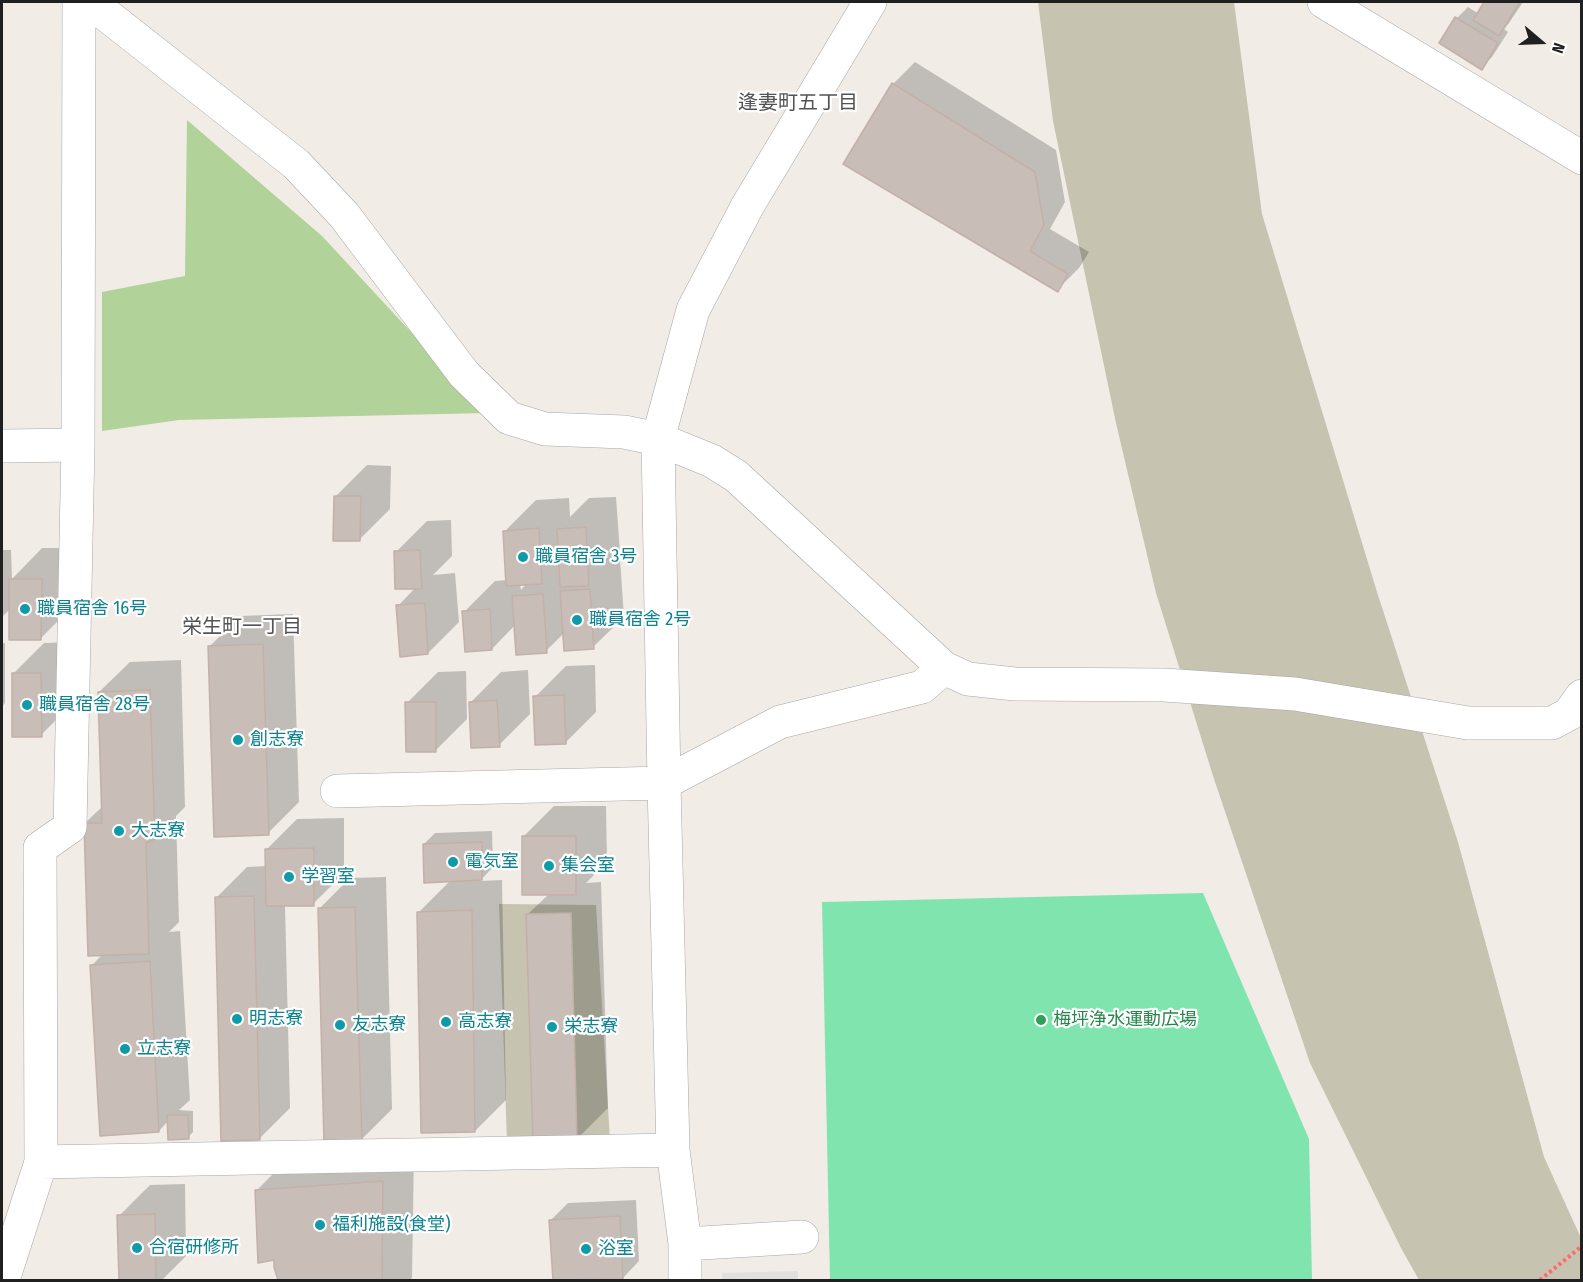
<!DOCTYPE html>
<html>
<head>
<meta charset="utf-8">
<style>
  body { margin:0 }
  #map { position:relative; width:1583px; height:1282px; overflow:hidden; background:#f1ece6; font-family:"Fira Sans Condensed",sans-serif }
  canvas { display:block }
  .frame { position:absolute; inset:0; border:3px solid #202020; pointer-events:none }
  .north { position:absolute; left:1511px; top:12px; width:60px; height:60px; -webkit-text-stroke:4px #fff; paint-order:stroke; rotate:109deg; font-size:16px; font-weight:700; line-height:24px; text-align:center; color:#202020 }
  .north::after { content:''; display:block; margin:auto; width:21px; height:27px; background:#202020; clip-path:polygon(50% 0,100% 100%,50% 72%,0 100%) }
</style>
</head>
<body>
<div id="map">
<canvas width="1583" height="1282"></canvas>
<div class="frame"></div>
<div class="north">N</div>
</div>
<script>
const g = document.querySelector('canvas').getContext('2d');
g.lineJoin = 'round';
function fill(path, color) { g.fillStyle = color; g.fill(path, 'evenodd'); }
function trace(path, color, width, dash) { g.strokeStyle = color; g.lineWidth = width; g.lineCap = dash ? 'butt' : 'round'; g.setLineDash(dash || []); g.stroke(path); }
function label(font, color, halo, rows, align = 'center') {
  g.font = font + ' "Fira Sans Condensed","Noto Sans JP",sans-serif'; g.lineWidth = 4.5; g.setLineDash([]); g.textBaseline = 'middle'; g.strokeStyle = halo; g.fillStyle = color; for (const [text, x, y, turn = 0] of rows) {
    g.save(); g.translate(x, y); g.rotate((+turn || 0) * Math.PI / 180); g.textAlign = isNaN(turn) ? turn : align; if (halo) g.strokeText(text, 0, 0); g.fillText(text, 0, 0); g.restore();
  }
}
const construction = new Path2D(`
  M1038 2H1234L1262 214 1377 592 1458 842 1544 1157 1581 1238V1280H1419L1401 1248 1310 1063 1214 779 1156 593 1116 423 1053 121Z
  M499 904 596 905 610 1141 507 1143Z`);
const forest = new Path2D(`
  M187 120 322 236 486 413 179 420 102 431V292L185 276Z`);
const pitch = new Path2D(`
  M1203 893 1309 1139 1312 1280H830L822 902Z`);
const parking = new Path2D(`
  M798 1271V1280H722V1273Z`);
const shadow = new Path2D(`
  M1486 2H1523L1509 23 1504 29 1508 32 1492 57 1481 68 1441 43 1457 18 1468 7 1479 14Z
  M915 62 1056 150 1065 202 1050 229 1089 252 1079 268 1057 290 893 84Z
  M367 465 391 466 390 509 359 540 336 496Z
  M616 497 620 553 614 559H620L624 617 593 647 564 633 546 651 516 624 492 649 464 612 495 581 508 580 505 531 536 500 569 498 570 517 589 498ZM527 583 521 590 520 584Z
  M451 520 452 556 433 575 455 573 459 622 428 653 398 606 416 587 396 552 427 521Z
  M42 548H72V607L41 638 11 608 2 617V550H11L12 579Z
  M293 614 299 802 268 833 209 647 240 616Z
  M72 642V704L41 735 13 674 44 643Z
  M2 643H5V703L2 707Z
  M181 660 185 807 176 816 179 922 169 932 180 931 190 1100 179 1110 193 1111V1132L188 1137 168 1121 159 1131 92 965 103 954 85 823 103 806 99 692 130 662Z
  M595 665 596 712 565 743 535 697 566 666Z
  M528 670 530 714 499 745 470 703 501 672Z
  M466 671 467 719 436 750 407 703 438 672Z
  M554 806H606L607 862 586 883 601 882 608 1108 577 1139 528 914 549 894 523 837Z
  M344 818V873L313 904 285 905 290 1108 259 1139 216 898 247 867 266 866V850L297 819Z
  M492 831 493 867 480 881 502 880 506 1100 475 1131 419 912 451 880 424 844 435 833Z
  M386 877 392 1109 361 1140 319 909 350 878Z
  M414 1151 412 1278 409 1280H280L257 1190 288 1159Z
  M185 1184 186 1256 162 1280H120L119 1216 150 1185Z
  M636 1200 639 1261 623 1278 554 1280 551 1220 568 1203Z`);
const building = new Path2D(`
  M1484 2H1520L1499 36 1473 20Z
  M1455 17 1498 43 1482 70 1439 43Z
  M892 83 1035 172 1044 225 1030 251 1068 274 1058 292 843 164Z
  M334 496H361L360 541H333Z
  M586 527 589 586 560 587 557 529Z
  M539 528 542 584 506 586 503 531Z
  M420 550 422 589H395L394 551Z
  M9 579H42L41 640H9Z
  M590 589 594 649 564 651 560 591Z
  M543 594 547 653 516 655 512 596Z
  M425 603 428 654 400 657 396 605Z
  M490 609 492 650 465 652 462 611Z
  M263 644 269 835 214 837 208 646Z
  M12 673H41L42 737H12Z
  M150 690 155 839 146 843 149 954 88 956 84 823H102L98 692Z
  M564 695 566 744 535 745 533 696Z
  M497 700 500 747 471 748 469 702Z
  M405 702H436V752H406Z
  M522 836H576V895H522Z
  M482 842V880L424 883 423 844Z
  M314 848V906H266L265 849Z
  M254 896 260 1140 221 1141 215 897Z
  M355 907 362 1142 324 1143 318 908Z
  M472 910 475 1132 421 1133 417 912Z
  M571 913 577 1140 533 1142 526 914Z
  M150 961 159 1132 100 1136 90 965Z
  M167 1115H188L189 1139 168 1140Z
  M383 1181 382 1280H278L274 1267V1260L258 1263 255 1190Z
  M155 1214 156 1280H119L117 1215Z
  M620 1216 623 1279 553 1280 549 1220Z`);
const path = new Path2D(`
  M1540 1280 1582 1246`);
const minor = new Path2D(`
  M90 2 296 164 344 215 464 374 509 418 545 429 624 432 658 439 712 461 736 476 944 668 968 679 1015 684 1164 685 1295 694 1468 723H1552L1569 714 1582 696
  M1324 2 1582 158
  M2 446 78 445
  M337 791 664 783 780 722 922 687 944 668
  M41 1162 673 1150
  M685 1244 802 1237
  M3 1280 41 1162 40 848 70 827 78 445 79 2
  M685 1280V1244L673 1150 664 783 658 439 693 310 748 205 870 2`);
const markers = [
  [523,557,6,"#0f9aa8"],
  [25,609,6,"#0f9aa8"],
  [577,620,6,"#0f9aa8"],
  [27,705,6,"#0f9aa8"],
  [238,740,6,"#0f9aa8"],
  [119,831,6,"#0f9aa8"],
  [453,862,6,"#0f9aa8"],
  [549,866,6,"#0f9aa8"],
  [289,877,6,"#0f9aa8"],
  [237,1019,6,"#0f9aa8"],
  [1041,1020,6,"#2e9e5b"],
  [446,1022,6,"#0f9aa8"],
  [340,1025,6,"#0f9aa8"],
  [552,1027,6,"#0f9aa8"],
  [125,1049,6,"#0f9aa8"],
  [320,1225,6,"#0f9aa8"],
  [137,1248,6,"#0f9aa8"],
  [586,1249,6,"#0f9aa8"]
];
const cultureNames = [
  ["職員宿舎 3号",535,557],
  ["職員宿舎 16号",37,609],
  ["職員宿舎 2号",589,620],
  ["職員宿舎 28号",39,705],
  ["創志寮",250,740],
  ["大志寮",131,831],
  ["電気室",465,862],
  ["集会室",561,866],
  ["学習室",301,877],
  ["明志寮",249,1019],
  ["高志寮",458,1022],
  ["友志寮",352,1025],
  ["栄志寮",564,1027],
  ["立志寮",137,1049],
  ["福利施設(食堂)",332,1225],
  ["合宿研修所",149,1248],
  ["浴室",598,1249]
];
const leisureNames = [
  ["梅坪浄水運動広場",1053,1020]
];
const neighbourhoodNames = [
  ["逢妻町五丁目",798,103],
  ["栄生町一丁目",242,627]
];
fill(construction, '#c6c3b0');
fill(forest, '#b1d298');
fill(pitch, '#80e4af');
fill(parking, '#e0e0e0');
fill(shadow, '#0003');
fill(building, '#c9bdb8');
trace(building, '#c3b0a7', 1.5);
trace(minor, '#a7a7a7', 34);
trace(path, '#ff686e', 4, [3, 3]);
trace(minor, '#fff', 33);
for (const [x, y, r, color] of markers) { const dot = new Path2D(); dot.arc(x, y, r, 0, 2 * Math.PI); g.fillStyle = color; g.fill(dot); trace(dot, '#fff', 2); }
label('18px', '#0d838f', '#fff', cultureNames, 'left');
label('18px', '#27864d', '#fff', leisureNames, 'left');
label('20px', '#535353', '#fff', neighbourhoodNames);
</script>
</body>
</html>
